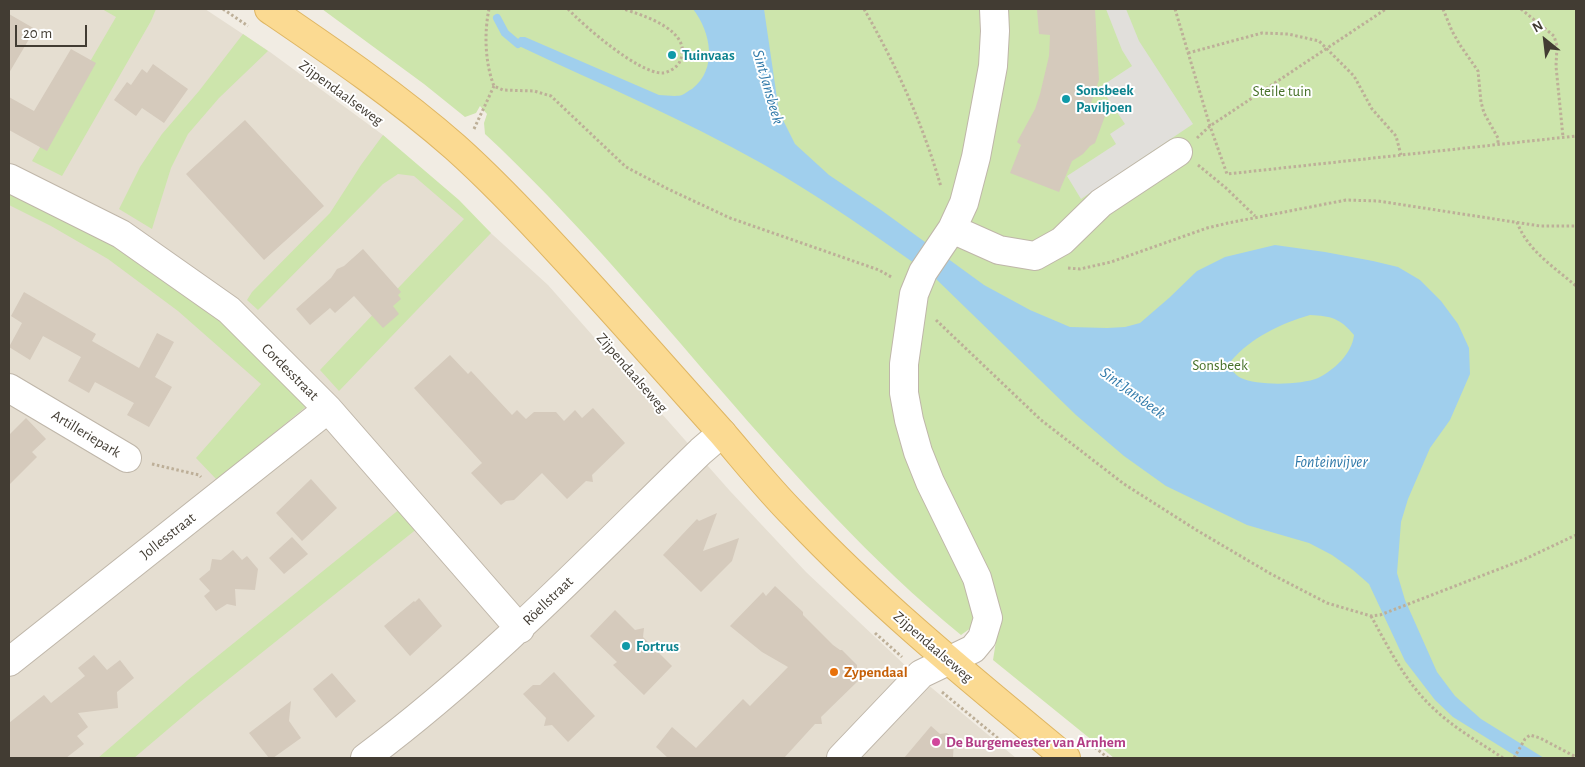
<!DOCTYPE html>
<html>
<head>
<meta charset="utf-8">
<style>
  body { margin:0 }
  #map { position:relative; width:1585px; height:767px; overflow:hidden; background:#f1ece3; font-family:"Alegreya Sans",sans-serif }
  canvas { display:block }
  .frame { position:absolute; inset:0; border:10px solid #423c33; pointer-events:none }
  .north { position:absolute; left:1520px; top:15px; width:50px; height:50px; -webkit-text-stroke:4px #fff; paint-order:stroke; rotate:331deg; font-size:14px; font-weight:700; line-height:20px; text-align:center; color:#423c33 }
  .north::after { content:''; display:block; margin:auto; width:18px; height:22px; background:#423c33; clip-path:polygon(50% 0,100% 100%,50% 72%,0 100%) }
  .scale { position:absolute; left:15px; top:25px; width:72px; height:22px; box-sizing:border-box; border:2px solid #423c33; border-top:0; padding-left:6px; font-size:15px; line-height:18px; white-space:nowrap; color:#423c33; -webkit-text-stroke:4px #fff; paint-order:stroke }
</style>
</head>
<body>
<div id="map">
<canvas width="1585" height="767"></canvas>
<div class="frame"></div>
<div class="north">N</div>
<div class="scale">20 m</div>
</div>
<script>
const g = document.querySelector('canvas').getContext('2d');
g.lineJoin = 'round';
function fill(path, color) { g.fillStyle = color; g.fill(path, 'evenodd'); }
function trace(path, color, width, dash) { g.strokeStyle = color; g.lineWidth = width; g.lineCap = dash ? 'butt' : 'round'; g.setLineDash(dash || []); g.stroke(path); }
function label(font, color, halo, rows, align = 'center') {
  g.font = font + ' "Alegreya Sans",sans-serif'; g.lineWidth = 4; g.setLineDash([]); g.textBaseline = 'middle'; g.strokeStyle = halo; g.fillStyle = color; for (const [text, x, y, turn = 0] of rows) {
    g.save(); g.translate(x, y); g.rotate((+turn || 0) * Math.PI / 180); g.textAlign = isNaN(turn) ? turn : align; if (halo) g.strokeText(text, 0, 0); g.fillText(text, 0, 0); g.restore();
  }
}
const residential = new Path2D(`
  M9 9H205L270 52 383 135 548 285 730 491 806 572 909 669 1016 758H9Z`);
const green = new Path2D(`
  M102 9H156L151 21 62 176 32 161 116 17Z
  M322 9H1576V758H1114L993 660 996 641 975 625 961 635C782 488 654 291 485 134L484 123 487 114 480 106 476 113 465 117 424 84Z
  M243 34 268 51 219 98 188 134 171 168 152 229 119 209 140 167 162 134 199 91Z
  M383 135 459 200 491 233 339 391 320 370 464 219 414 176 398 174 383 184 258 310 247 300 252 292 330 213 361 165Z
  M9 177 168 266 314 400 217 480 196 458 261 384 178 311 108 259 51 226 9 205Z
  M406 504 423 524 200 702 134 758H98L188 680Z`);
const parking = new Path2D(`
  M1106 9H1126L1139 41 1193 124 1081 199 1067 176 1116 144 1110 134 1125 124 1100 87 1132 66 1122 50Z`);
const water = new Path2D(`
  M693 9H764L779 112 795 144 829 175 881 210 984 285 1030 310 1070 327 1107 328 1125 327 1140 323 1169 298 1197 271 1225 257 1275 245 1325 252 1373 261 1398 267 1420 280 1441 301 1458 324 1469 348 1470 374 1450 420 1430 448 1408 499 1401 522 1397 573 1405 600 1437 672 1455 696 1481 719 1544 758H1521L1514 755 1453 717 1435 700 1405 661 1369 584 1353 570 1332 555 1309 543 1247 525 1166 486 1124 456 1076 415 935 278C879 238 821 197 761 163 683 119 600 84 519 46L518 39 520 37H525L659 95C666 95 676 97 682 95 685 94 689 90 692 89 718 69 711 32 693 9ZM1310 315C1331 316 1340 318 1354 335 1352 354 1334 370 1318 378 1302 385 1257 386 1241 378 1238 377 1235 373 1232 371L1231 361C1252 337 1280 324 1310 315Z`);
const stream = new Path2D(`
  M497 18 505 33 518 44`);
const building = new Path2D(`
  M1037 9H1095L1099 80 1091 103 1106 108 1105 116 1095 143 1090 146 1083 154 1072 161 1059 192 1010 173 1021 145 1017 142 1035 109 1040 94 1049 56 1050 35 1039 34Z
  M9 14 35 29 9 73Z
  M71 49 96 63 47 151 9 130V97L34 111Z
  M153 64 188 89 164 123 142 108 136 116 114 100 127 82 131 85 142 69 147 73Z
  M245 120 324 206 264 260 186 174Z
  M363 249 401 292 398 295 401 299 393 306 399 314 383 328 354 296 335 313 330 308 310 325 296 309 331 278 337 269 344 266Z
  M24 292 96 334 92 341 139 368 157 333 174 342 155 377 172 387 149 427 127 415 134 403 95 382 89 393 68 381 81 357 43 336 30 360 9 347 22 323 11 316Z
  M450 355 468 374 471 371 512 415 517 410 526 419 534 412H556L564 421 575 410 582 418 593 408 625 443 592 475 593 482 586 481 567 499 542 473 514 500 506 501 501 505 471 473 482 463 414 388Z
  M26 418 46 439 32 452 37 457 9 485V435Z
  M311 479 337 508 302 541 276 513Z
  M717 513 703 551 739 538 732 561 701 592 663 555 697 519 699 521Z
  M292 537 308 554 284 574 269 558Z
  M233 550 242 560 247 556 258 569 255 590 235 589 236 606 227 604 216 611 204 596 210 591 199 579 210 570 212 559 221 560Z
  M775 586 803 612V615L833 645 840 650H842L857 665V668L863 673 859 680 821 717 822 724H815L784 758H668L656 747 672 727 696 748 743 699 750 706 788 667 762 652 730 626 763 592 766 596Z
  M419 598 442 626 410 656 384 626 414 601 415 602Z
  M615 610 635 630 644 628 643 637 672 666 644 695 613 665 617 662 590 636Z
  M94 655 107 670 120 660 134 678 117 692 118 708 78 713 88 727 77 736 84 744 66 758H9V723L44 695 51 703 85 676 78 668Z
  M554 672 595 716 568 742 552 725 544 726 546 718 523 694 533 685H540Z
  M332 673 356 701 336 718 313 689Z
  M291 701 289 721 301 738 273 758H269L249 733Z
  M931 726 940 734 947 733 954 739 953 758H904Z`);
const path = new Path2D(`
  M223 9 248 26
  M489 9C484 33 485 63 494 86L503 90 534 91 551 96 626 167 668 189 730 218 879 270 893 278
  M568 9C584 26 638 73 662 73 668 73 678 67 680 61 694 31 643 15 623 9
  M864 9C896 65 923 124 941 187
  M1175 9 1210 126 1227 174 1576 136
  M1443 9 1452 31 1460 45 1478 71 1481 102 1484 113 1498 138V144
  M1521 9 1554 36 1557 46 1556 66 1563 137
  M1188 53 1262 33 1288 34 1319 41 1354 76 1372 109 1396 136 1401 155
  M474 129 494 86
  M1197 138 1210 126 1386 9
  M1198 165 1226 188 1255 216
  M1517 222C1527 250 1554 267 1576 286
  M1068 268 1080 269 1111 262 1207 228 1228 223 1346 200 1378 201 1540 226H1576
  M936 320 1041 420 1124 484 1198 531 1271 574 1327 603 1371 616 1380 615 1525 559 1576 535
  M152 464 199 475 201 477
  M1371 616C1388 647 1405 681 1431 706 1452 727 1479 742 1503 758
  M875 633 902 657
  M942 692 1005 744
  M1087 741 1108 758
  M1514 758 1525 739 1530 735 1540 738 1576 757`);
const minor = new Path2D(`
  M9 178 121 234 229 310 328 409 520 629
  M952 229 999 250 1035 256 1062 241 1101 203 1178 152
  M9 388 127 458
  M9 662 328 409
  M365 758C487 667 592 557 701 451L722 433
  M841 758 921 674 973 649 982 638 988 618 977 578 930 482 918 452 909 420 904 393V364L914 294 923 272 952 229 964 203 976 157 993 66 995 31 994 9`);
const major = new Path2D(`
  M269 9C332 52 397 96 455 147 492 180 526 216 560 253 615 312 668 373 722 433 746 461 769 490 795 516 879 605 973 681 1066 758`);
const markers = [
  [672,55,5,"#0f9aa8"],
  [1066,99,5,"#0f9aa8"],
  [626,646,5,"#0f9aa8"],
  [834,672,5,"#e8710a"],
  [936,742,5,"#d1479c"]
];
const cultureNames = [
  ["Tuinvaas",682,55],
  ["Sonsbeek",1076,90],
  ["Paviljoen",1076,107],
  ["Fortrus",636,646]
];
const parkNames = [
  ["Steile tuin",1282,91],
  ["Sonsbeek",1220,365]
];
const streetNames = [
  ["Zijpendaalseweg",341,93,36],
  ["Cordesstraat",290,372,45],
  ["Zijpendaalseweg",632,373,49],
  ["Artilleriepark",86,434,31],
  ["Jollesstraat",168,536,-38],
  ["Röellstraat",548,601,-44],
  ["Zijpendaalseweg",933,647,41]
];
const foodNames = [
  ["Zypendaal",844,672]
];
const hotelNames = [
  ["De Burgemeester van Arnhem",946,742]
];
const waterNames = [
  ["Sint Jansbeek",768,87,74],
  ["Sint Jansbeek",1133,393,36],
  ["Fonteinvijver",1331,462]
];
fill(residential, '#e5ded1');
fill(green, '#cde5ac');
fill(parking, '#e1dfdb');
fill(water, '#a0cfed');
trace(stream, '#a0cfed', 8);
fill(building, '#d5cabc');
trace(minor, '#bfb6a9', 30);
trace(major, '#dfb663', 30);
trace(path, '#bdaf98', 3, [2.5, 2.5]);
trace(minor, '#fff', 28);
trace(major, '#fbda92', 28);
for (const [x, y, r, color] of markers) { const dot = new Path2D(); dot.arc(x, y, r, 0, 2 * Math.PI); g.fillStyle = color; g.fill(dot); trace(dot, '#fff', 2); }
label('bold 15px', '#0d838f', '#fff', cultureNames, 'left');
label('15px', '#477129', '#fff', parkNames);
label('15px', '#423c33', '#fff', streetNames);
label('bold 15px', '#c56008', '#fff', foodNames, 'left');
label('bold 15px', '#b23c85', '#fff', hotelNames, 'left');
label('italic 16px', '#317aaa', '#fff', waterNames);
</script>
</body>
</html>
